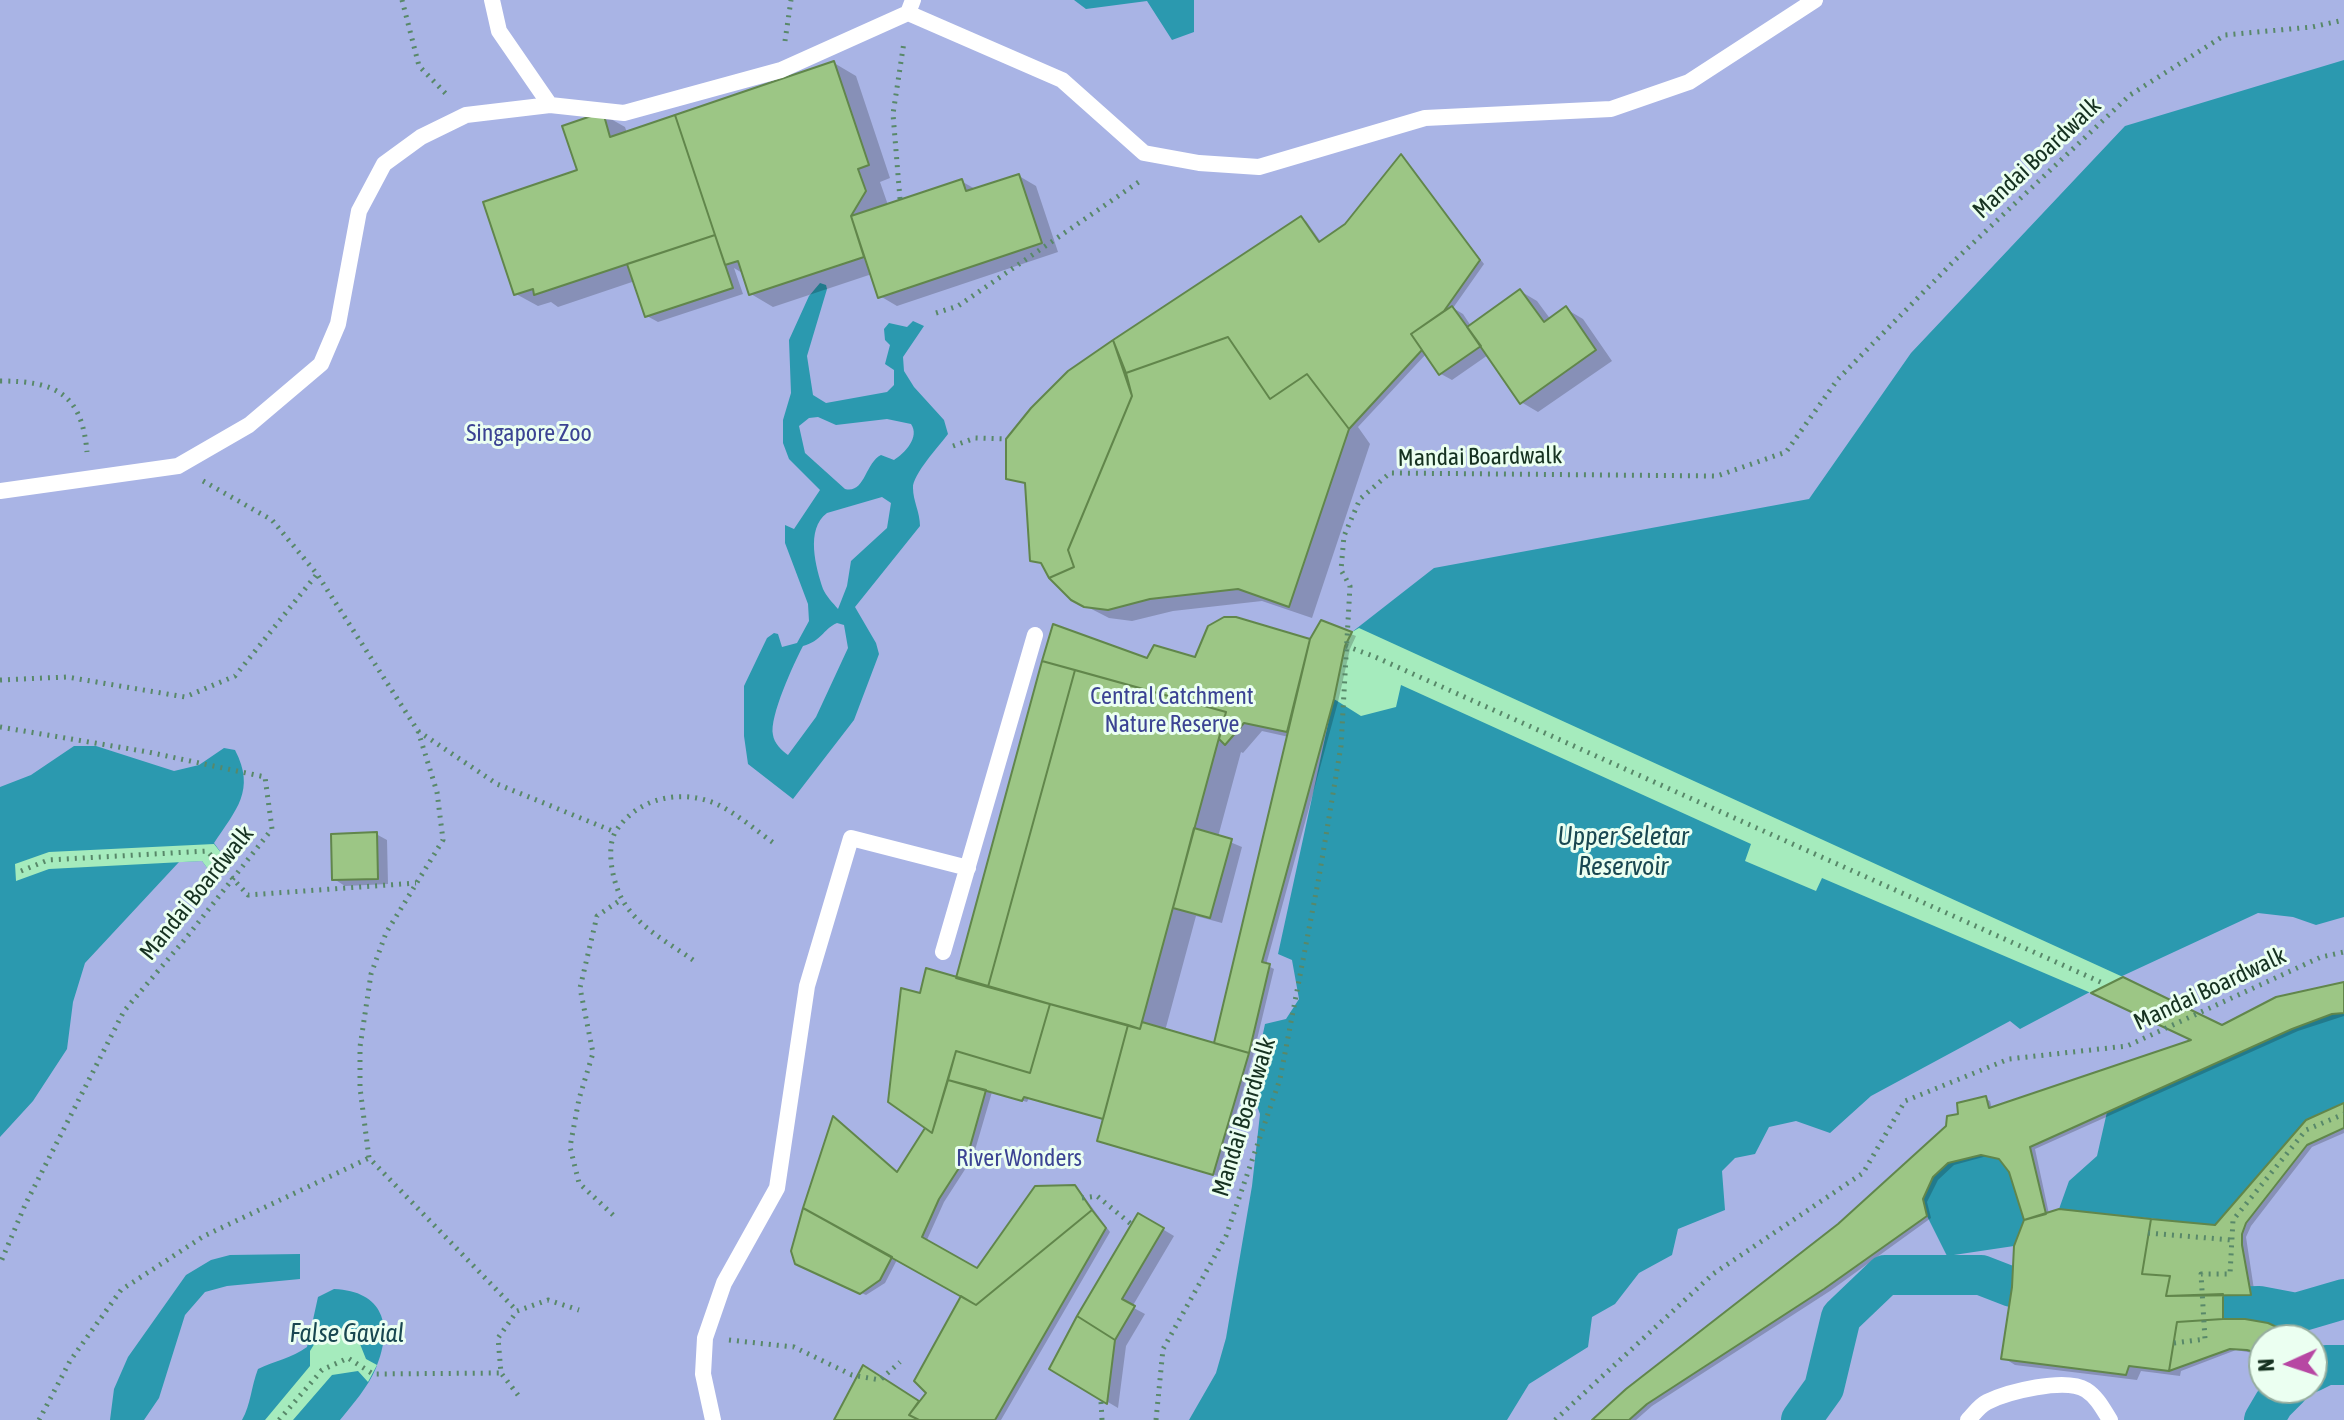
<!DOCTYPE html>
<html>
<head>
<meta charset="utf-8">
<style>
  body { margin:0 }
  #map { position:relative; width:2344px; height:1420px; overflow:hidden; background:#a5ebbd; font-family:"Asap Condensed",sans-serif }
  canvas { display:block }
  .north { position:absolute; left:2248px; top:1324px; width:80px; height:80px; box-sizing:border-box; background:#ebfff1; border:2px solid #96ad9e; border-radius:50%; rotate:267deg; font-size:22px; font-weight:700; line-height:32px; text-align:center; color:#163221 }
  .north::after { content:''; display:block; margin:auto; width:28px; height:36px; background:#b747a3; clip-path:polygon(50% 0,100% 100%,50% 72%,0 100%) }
</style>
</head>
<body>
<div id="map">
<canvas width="2344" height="1420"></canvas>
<div class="north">N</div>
</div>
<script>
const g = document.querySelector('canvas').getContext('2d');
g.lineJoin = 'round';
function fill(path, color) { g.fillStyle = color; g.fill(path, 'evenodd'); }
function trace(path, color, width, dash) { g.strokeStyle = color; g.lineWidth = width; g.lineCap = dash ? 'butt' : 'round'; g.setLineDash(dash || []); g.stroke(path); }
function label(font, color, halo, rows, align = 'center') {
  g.font = font + ' "Asap Condensed",sans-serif'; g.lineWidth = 6; g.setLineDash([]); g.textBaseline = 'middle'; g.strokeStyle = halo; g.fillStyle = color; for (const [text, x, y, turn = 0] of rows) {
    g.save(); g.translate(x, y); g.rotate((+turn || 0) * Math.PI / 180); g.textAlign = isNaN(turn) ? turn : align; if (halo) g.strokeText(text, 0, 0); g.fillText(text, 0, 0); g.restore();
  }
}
const green = new Path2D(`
  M0 0H2344V1420H0ZM2264 1340H2312V1388H2264Z`);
const water = new Path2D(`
  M1074 0H1194V32L1172 40 1147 1 1086 9Z
  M2344 60V917L2316 925 2293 917 2258 913 2105 984 2020 1029 2010 1021 1871 1096 1830 1133 1796 1121 1769 1127 1755 1154 1735 1158 1722 1171 1725 1210 1678 1229 1672 1255 1639 1273 1615 1304 1592 1317 1588 1347 1529 1384 1507 1420H1189L1216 1373 1226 1338 1252 1186 1260 1114 1251 1090 1265 1024 1286 1019 1299 999 1292 960 1278 954 1345 646 1352 632 1434 568 1809 499 1911 353 2125 126Z
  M820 283 826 285 827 289 807 356 813 395 826 403 887 392 894 385V370L885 364 890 345 885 340 884 329 889 323 907 327 913 321 924 326 903 357 904 371 914 387 944 420 948 434C940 445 912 475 913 488 913 501 920 512 920 526L855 607 876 643 879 654 854 720 793 799 748 764 744 736V686L767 638 774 633 778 634 782 647 797 643 809 621 808 604 785 543V525L794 529 820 490 789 459 783 443V420L791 393 789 340 809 296ZM818 417 836 425 887 419 911 424C920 437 905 453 894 460L881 455C865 463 865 494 845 489L805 453 799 426 809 418ZM882 497 891 503 887 528 851 561 847 586 838 609C833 603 826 596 823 589 816 568 805 529 827 513ZM837 623 844 625 848 648 816 717 788 755C782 751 774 743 773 735 769 717 794 663 803 646 822 641 822 630 837 623Z
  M74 746H96L174 771 199 765 224 748 235 750C256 790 236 810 214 843L222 854 208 869 202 861 179 862 85 963 73 1002 67 1049 33 1101 0 1137V787L31 775Z
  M2344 1013V1103L2306 1120 2215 1225 2059 1209 2069 1181 2097 1156 2107 1112 2292 1029 2332 1014Z
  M1981 1155 1999 1159 2009 1172 2024 1220 2014 1246 1947 1256 1927 1216 1923 1199 1933 1177 1948 1163Z
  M300 1254V1279L227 1286 205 1292 185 1315 159 1398 144 1420H110L114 1389 128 1357 186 1275 211 1260 230 1255Z
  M334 1289C383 1291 394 1325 376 1368 368 1387 353 1404 340 1420H242C251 1404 251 1387 258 1369 274 1361 292 1358 307 1347L318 1297Z`);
const pier = new Path2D(`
  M1359 628 2123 977 2091 993 1822 878 1816 891 1745 861 1751 844 1401 685 1396 707 1361 716 1334 699 1345 646 1352 632Z
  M214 844 222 854 208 869 202 861 49 869 16 881 15 864 49 852Z
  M348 1328 358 1339 366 1359 377 1365 368 1382 358 1371 332 1375 293 1420H265L310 1366V1351L318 1338 330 1329Z`);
const shadow = new Path2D(`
  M834 63 856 76 890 178 880 182 888 205 961 181 977 190 1019 176 1036 186 1058 252 897 306 880 296 872 274 773 307 751 294 744 274 734 268 743 294 658 322 647 316 635 281 558 307 551 302 538 306 516 294 580 171 602 114 625 127 627 133Z
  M1401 157 1484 264 1453 308 1463 314 1471 326 1520 291 1537 301 1551 320 1566 309 1583 319 1612 361 1538 412 1521 402 1488 355 1452 380 1441 374 1427 353 1358 427 1370 444 1312 618 1262 601 1173 611 1132 621 1109 618 1072 599 1044 564 1032 560 1027 484 1008 478 1070 373 1301 218 1306 221 1321 242 1346 225Z
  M1351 634 1356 636 1350 649 1338 702 1266 965 1274 969 1253 1056 1218 1176 1105 1143V1120L1029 1098 1027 1102 992 1092 973 1157 944 1202 926 1242 978 1270 1075 1188 1080 1191 1110 1232 1001 1420H836L886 1381 921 1403 928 1393 963 1295 898 1258 885 1283 866 1295 802 1266 898 1174 927 1127 921 995 958 979 1148 660H1197ZM1262 731 1289 737 1215 1045 1165 1031 1196 916 1222 923 1242 847 1218 837 1241 752 1243 753Z
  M376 834 387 840 388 884 345 886 334 879Z
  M2344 984V1016L2298 1031 2035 1149 2049 1214 2216 1227 2344 1106V1133L2312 1147 2251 1226 2246 1237 2255 1296 2224 1297 2233 1302 2234 1321 2291 1336 2296 1340H2264V1355L2236 1350 2181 1371 2180 1376 2141 1371 2137 1380 2015 1365 2004 1358 2027 1218 2011 1171 2002 1160 1987 1156 1954 1165 1938 1180 1927 1202 1931 1218 1830 1291 1652 1406 1636 1420H1595L1839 1226 1960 1115 1985 1098 1990 1101 1992 1109 2195 1040 2222 1027Z
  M1139 1215 1174 1236 1132 1307 1145 1314 1126 1346 1118 1408 1052 1369Z`);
const canal = new Path2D(`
  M2223 1307 2259 1306 2296 1313 2344 1299
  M2312 1372 2326 1365H2344
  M1801 1420 1824 1388 1841 1317 1885 1275H1981L2012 1287
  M2264 1420 2274 1403 2289 1388`);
const building = new Path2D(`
  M834 61 869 165 858 169 866 191 851 216 864 257 749 295 738 261 725 265 675 115Z
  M603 112 610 137 675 115 715 235 534 295 533 289 514 295 483 202 577 170 562 126Z
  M1401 154 1480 260 1444 311 1411 334 1422 350 1349 429 1307 374 1270 399 1228 337 1126 373 1113 340 1301 216 1319 242 1345 224Z
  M1019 174 1042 243 878 298 851 216 962 179 966 191Z
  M715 235 733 288 645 317 627 264Z
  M1520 289 1544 322 1566 306 1596 350 1520 404 1467 327Z
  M1452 306 1481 346 1439 375 1411 334Z
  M1228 337 1270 399 1307 374 1349 429 1289 607 1238 589 1150 599 1108 610 1084 607 1071 600 1049 578 1074 567 1068 550 1132 396 1126 373Z
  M1113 340 1132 396 1068 550 1074 567 1049 578 1041 563 1030 561 1025 483 1006 479V439L1031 408 1068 371Z
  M1224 617H1236L1310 639 1287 732 1244 723 1225 745 1219 739 1226 712 1042 661 1053 624 1147 658 1154 645 1195 657 1208 626Z
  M1321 620 1352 632 1345 646 1334 699 1262 962 1270 964 1249 1053 1214 1043 1310 639Z
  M1042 661 1075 670 988 987 956 978Z
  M1075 670 1226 712 1140 1029 988 987Z
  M1194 828 1232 839 1210 918 1173 908Z
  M377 832 378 879 332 880 331 834Z
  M926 968 1050 1004 1030 1073 956 1051 932 1133 888 1102 901 988 920 993Z
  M2123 977 2222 1025 2276 997 2344 982V1013L2332 1014 2292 1029 2030 1147 2046 1214 2024 1220 2009 1172 1999 1159 1981 1155 1948 1163 1933 1177 1923 1199 1927 1216 1824 1289 1647 1404 1629 1420H1592L1626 1389 1838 1224 1946 1126 1947 1116 1958 1114 1957 1103 1986 1096 1989 1108 2191 1040 2091 993Z
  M1050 1004 1128 1025 1103 1119 1024 1097 1022 1101 948 1080 956 1051 1030 1073Z
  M1142 1022 1249 1053 1213 1175 1097 1141 1128 1025 1140 1029Z
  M948 1080 986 1090 968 1154 939 1199 922 1237 977 1268 1035 1186 1075 1185 1092 1210 976 1305 803 1208 833 1116 897 1172 925 1128 932 1133Z
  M2344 1103V1128L2307 1145 2246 1223 2242 1234V1245L2251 1295 2166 1296 2170 1276 2142 1274 2151 1219 2215 1225 2306 1120Z
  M803 1208 892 1257 880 1280 860 1294 795 1264 791 1251Z
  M2059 1209 2151 1219 2142 1274 2170 1276 2166 1296 2223 1294V1319L2177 1322 2169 1371 2129 1366 2126 1375 2001 1359 2012 1287 2014 1246 2024 1220Z
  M1092 1210 1106 1228 995 1420H919L909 1415 926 1393 914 1381 961 1296 976 1305Z
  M1138 1213 1164 1228 1122 1299 1135 1306 1115 1340 1077 1316Z
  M1077 1316 1115 1340 1107 1404 1049 1369Z
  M2223 1319H2245L2268 1323 2292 1334 2291 1340H2264V1355L2247 1350 2230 1349 2169 1371 2177 1322Z
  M863 1365 919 1401 909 1415 919 1420H834Z`);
const path = new Path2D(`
  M402 0 419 66 449 97
  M785 41 791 0
  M900 199 893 114 904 42
  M936 313 958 306 1143 179
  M0 381C56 381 82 394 87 452
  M953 446 975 438 1006 439
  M203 481 272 520 317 574 418 731 437 792 443 840 386 933 371 974 360 1047V1088L369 1158 517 1311
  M1346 646 1373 656 2105 984
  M0 680 67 677 185 697 235 676 317 574
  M0 727 148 752 265 777 272 829 186 938 124 1011 25 1205 0 1264
  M418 731 497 784 615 832
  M21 871 48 860 207 851 248 895 416 883
  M693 960C669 943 638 927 623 901 613 884 605 848 616 831 637 798 680 789 714 803 734 811 758 832 775 844
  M1082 1198 1097 1196 1131 1224
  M613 1215 579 1183 570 1147 579 1099 593 1053 580 988 597 916 622 899
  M2148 1233 2232 1240
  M729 1340 794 1347 852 1375 880 1380 900 1362
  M2174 1343 2205 1339 2201 1274H2230L2233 1220 2306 1130 2344 1114
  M518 1395 501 1373 498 1338 517 1311 548 1300 579 1310
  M1101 1402 1102 1420
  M39 1420 70 1361 121 1290 204 1236 369 1158
  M279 1420 322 1370 348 1358 373 1374 501 1373
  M1156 1420 1163 1349 1226 1236 1280 1079 1319 877 1341 746 1350 586 1341 570 1344 536 1360 499 1390 473 1717 476 1786 452 1838 379 1955 260 2130 95 2225 35 2312 27 2344 20
  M1555 1420 1713 1274 1863 1173 1905 1101 2009 1059 2127 1046 2321 957 2344 952`);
const service = new Path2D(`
  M492 0 499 31 550 105
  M908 13 1062 80 1144 153 1199 163 1259 167 1425 118 1611 109 1689 82 1815 0
  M0 491 178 466 249 425 321 364 338 324 359 211 384 164 421 137 466 115 550 105 624 113 781 70 908 13 913 0
  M943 952 1035 635
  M713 1420 703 1374 705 1338 724 1283 777 1188 807 986 851 838 968 868
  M1968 1420C1974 1414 1979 1406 1987 1402 2007 1392 2065 1377 2086 1390 2097 1397 2103 1409 2110 1420`);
const streetNames = [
  ["Mandai Boardwalk",2037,158,-43],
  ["Mandai Boardwalk",1480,457,-1],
  ["Mandai Boardwalk",197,893,-51],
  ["Mandai Boardwalk",2210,989,-25],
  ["Mandai Boardwalk",1244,1117,-73]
];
const parkNames = [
  ["Singapore Zoo",529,433],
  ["Central Catchment",1172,696],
  ["Nature Reserve",1172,724],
  ["River Wonders",1019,1158]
];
const waterNames = [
  ["Upper Seletar",1623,837],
  ["Reservoir",1623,867],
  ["False Gavial",347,1334]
];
fill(green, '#a9b4e5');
fill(water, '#2b99af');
fill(pier, '#a5ebbd');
fill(shadow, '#0003');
trace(canal, '#2b99af', 40);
fill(building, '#9cc685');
trace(building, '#61864b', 2);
trace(path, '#588869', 5, [2, 6]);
trace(service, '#fff', 16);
label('24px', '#163221', '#ebfff1', streetNames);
label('24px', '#3b4393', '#ebfff1', parkNames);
label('italic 26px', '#194751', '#ebfff1', waterNames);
</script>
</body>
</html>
